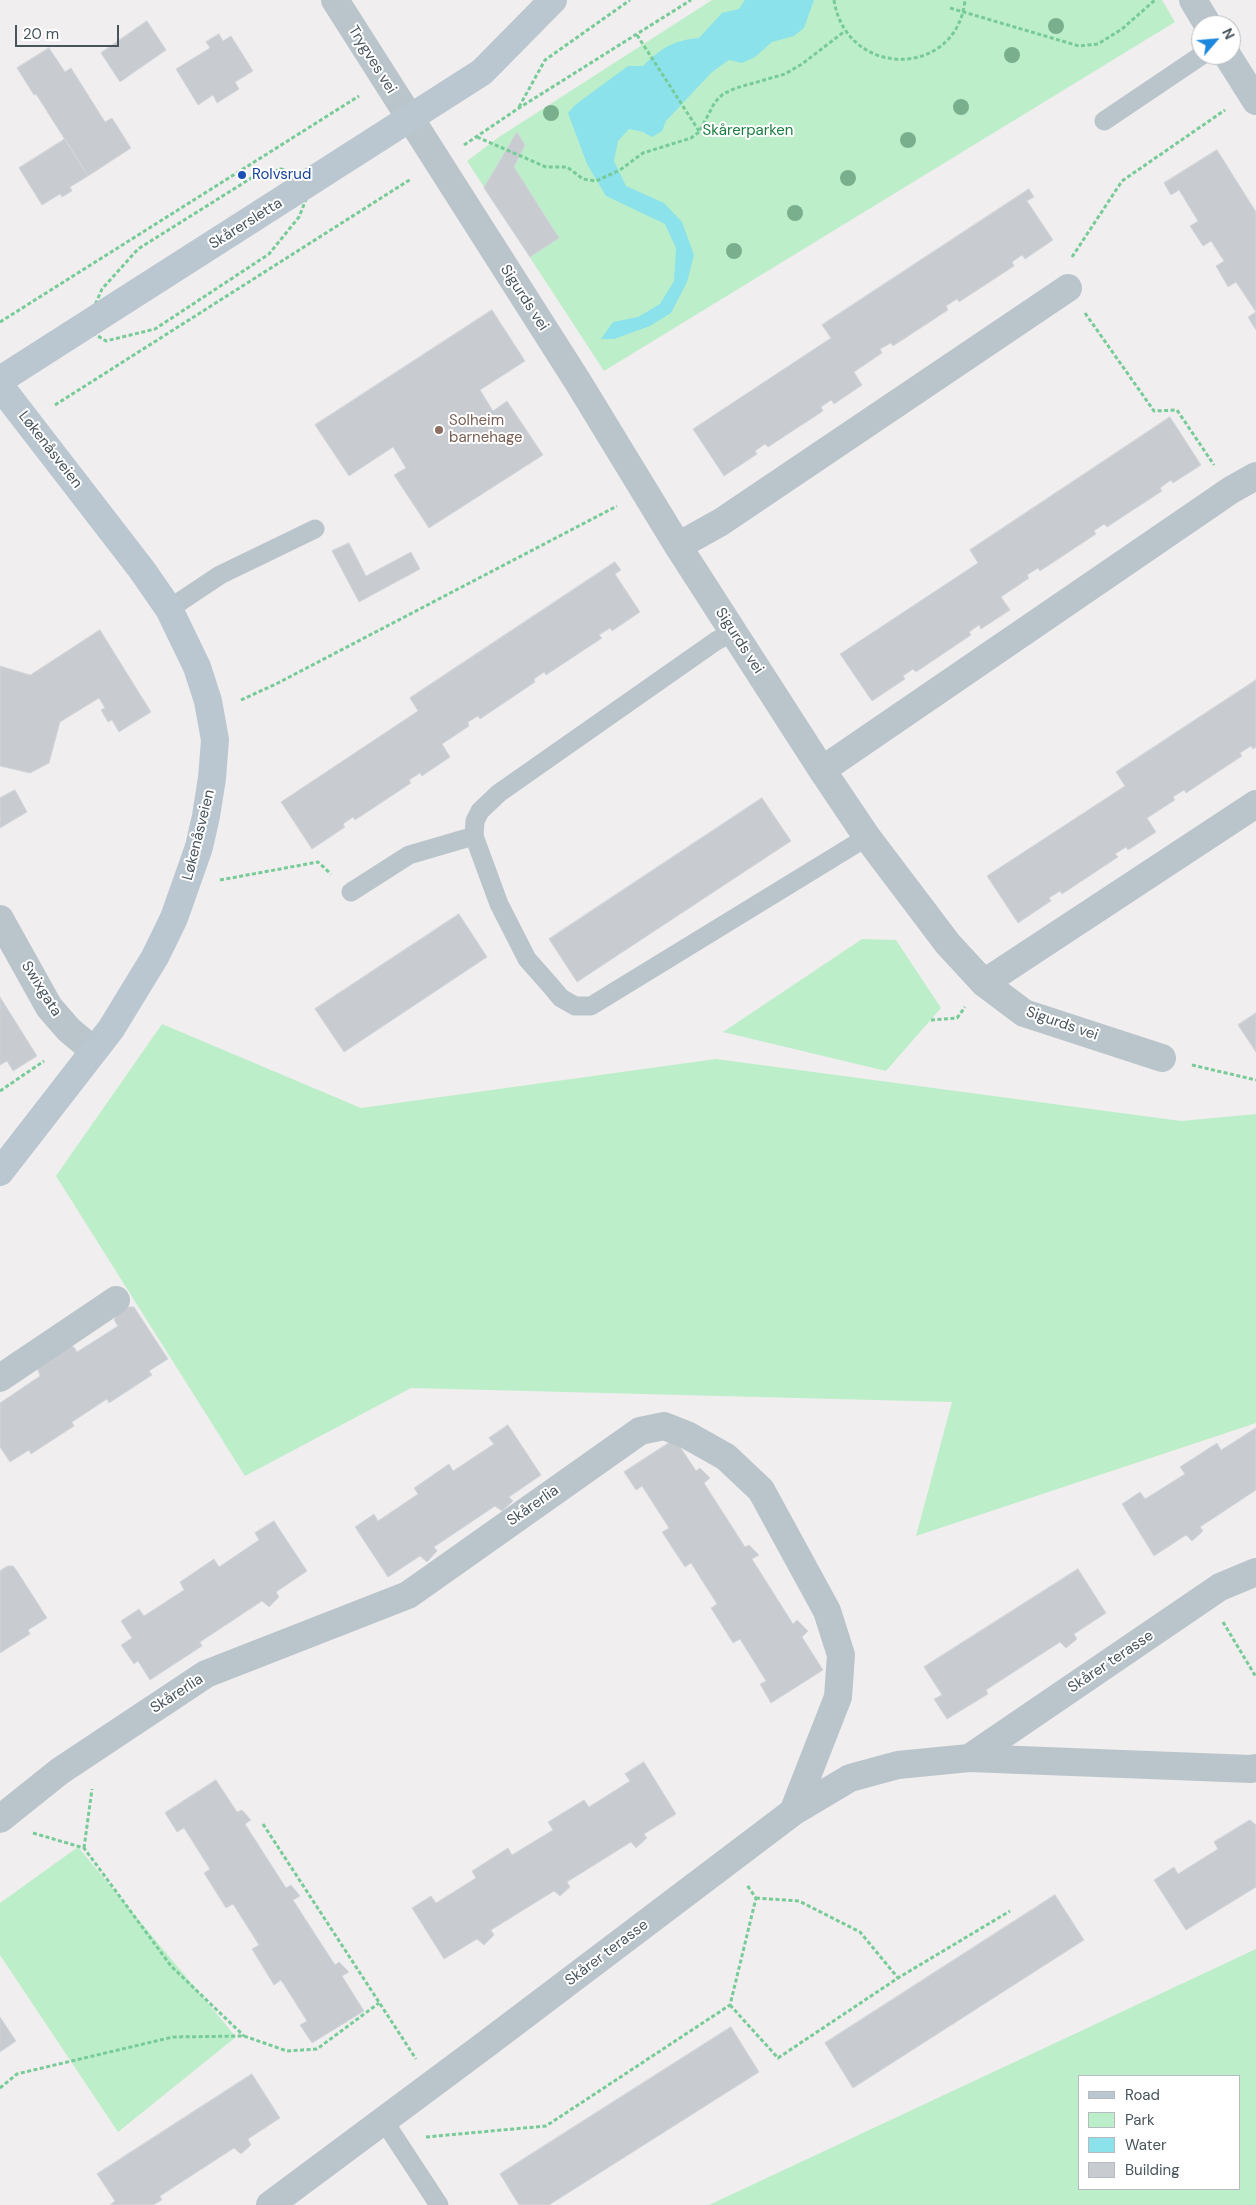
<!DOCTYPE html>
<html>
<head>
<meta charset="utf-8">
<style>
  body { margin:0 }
  #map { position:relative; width:1256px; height:2205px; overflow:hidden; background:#f1eeef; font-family:"DM Sans",sans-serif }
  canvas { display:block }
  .legend { position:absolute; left:1078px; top:2075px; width:162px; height:115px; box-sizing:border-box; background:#fff; border:1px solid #b5bbbe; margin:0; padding:6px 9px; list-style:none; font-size:15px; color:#47545c }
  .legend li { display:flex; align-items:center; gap:10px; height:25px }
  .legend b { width:25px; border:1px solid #b5bbbe }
  .north { position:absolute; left:1191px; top:15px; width:50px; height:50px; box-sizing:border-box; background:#fff; border:1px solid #b5bbbe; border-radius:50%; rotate:63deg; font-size:14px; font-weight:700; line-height:20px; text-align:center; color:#47545c }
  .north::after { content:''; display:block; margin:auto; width:18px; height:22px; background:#1c88dd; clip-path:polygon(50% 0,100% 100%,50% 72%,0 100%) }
  .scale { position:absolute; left:15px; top:25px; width:104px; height:22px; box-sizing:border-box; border:2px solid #47545c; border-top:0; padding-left:6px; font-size:15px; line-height:18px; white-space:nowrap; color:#47545c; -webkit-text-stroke:4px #fff; paint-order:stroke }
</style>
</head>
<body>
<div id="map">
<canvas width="1256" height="2205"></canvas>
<ul class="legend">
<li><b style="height:6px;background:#bac7d0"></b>Road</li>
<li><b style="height:14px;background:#bdeeca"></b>Park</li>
<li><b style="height:14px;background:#8be2ea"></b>Water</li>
<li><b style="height:14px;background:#c8ccd1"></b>Building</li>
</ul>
<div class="north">N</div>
<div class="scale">20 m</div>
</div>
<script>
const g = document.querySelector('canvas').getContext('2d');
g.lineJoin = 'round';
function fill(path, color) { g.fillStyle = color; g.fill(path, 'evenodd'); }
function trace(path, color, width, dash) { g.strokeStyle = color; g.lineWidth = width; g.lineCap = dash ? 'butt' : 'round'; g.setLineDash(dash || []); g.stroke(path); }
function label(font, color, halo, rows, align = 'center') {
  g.font = font + ' "DM Sans",sans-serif'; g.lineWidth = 4; g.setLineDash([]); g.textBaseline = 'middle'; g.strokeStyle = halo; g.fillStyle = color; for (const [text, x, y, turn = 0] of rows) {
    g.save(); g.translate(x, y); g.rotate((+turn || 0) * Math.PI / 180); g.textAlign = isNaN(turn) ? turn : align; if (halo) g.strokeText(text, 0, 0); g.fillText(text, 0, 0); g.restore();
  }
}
const green = new Path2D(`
  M712 0H1162L1175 22 604 371 467 161 499 137Z
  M862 939 896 940 941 1008 886 1071 723 1032Z
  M162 1024 361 1108 716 1059 1181 1121 1256 1114V1423L916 1536 952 1402 411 1388 245 1476 56 1176Z
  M78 1847 236 2037 118 2132 0 1955V1903Z
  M1256 1949V2205H709ZM1080 2076H1240V2189H1080Z`);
const water = new Path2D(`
  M745 0H814L804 28 794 36 772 42 755 57 742 63 729 60 712 72 666 121 662 131 652 137 643 132 629 129 618 141 614 161 626 186 664 203 682 222 694 255 687 282 671 313 650 326 614 339H601L613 322 638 317 660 304 674 281 676 248 665 224 606 196 587 164 568 113 575 105 628 66H643C661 48 674 40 699 38L722 13 739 9Z`);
const building = new Path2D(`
  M147 21 166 50 120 82 101 53Z
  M219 34 223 41 231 36 253 71 235 82 239 89 217 103 213 95 198 105 176 69 210 48 206 42Z
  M49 48 65 72 71 68 105 122 112 118 131 148 88 176 36 94 34 95 17 68Z
  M517 132 525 145 514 167 559 238 530 257 484 188Z
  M65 139 88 176 70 187 72 191 62 197 60 194 42 205 19 168Z
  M1217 150 1256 212V330L1248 317 1256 312 1236 282 1228 287 1216 266 1224 261 1211 241 1203 246 1190 226 1198 221 1179 190 1171 195 1164 183Z
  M1029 189 1034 197 1027 201 1053 240 1025 259 1022 255 1012 262 1014 266 959 302 957 299 946 306 948 310 893 346 891 343 880 349 882 353 854 372 862 385 834 404 831 400 821 407 823 411 768 447 765 444 755 451 757 454 724 476 693 429 831 338 822 325Z
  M492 310 525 361 480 390 493 411 507 401 543 455 429 528 394 475 406 468 393 447 349 476 315 425Z
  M1170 417 1201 465 1173 483 1171 480 1160 488 1162 491 1107 527 1104 524 1094 531 1096 534 1040 571 1038 568 1027 575 1029 578 1001 597 1010 610 981 629 979 625 969 632 971 635 916 672 913 669 903 676 905 679 872 701 840 654 978 563 970 550Z
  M349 543 366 576 411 552 420 569 359 602 332 551Z
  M615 562 621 570 615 574 640 612 612 631 610 628 599 635 602 638 546 675 544 672 534 679 535 682 480 719 478 716 468 722 469 726 442 744 450 757 422 776 420 773 409 780 411 783 355 820 353 817 343 824 345 827 312 849 281 802 418 711 410 698Z
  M100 630 151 712 119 732 112 720 108 722 101 710 105 708 99 698 60 722 49 763 30 773 0 766V666L30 675Z
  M1256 680V747L1253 749 1251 746 1240 753 1242 756 1186 793 1184 790 1173 797 1175 800 1147 818 1156 832 1128 850 1126 847 1115 854 1118 857 1062 894 1060 891 1049 898 1051 901 1018 923 987 876 1125 786 1116 772Z
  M15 790 27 812 0 828V798Z
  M762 798 791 841 577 982 549 939Z
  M459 914 487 957 344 1052 315 1009Z
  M0 997 37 1056 13 1071 7 1061 0 1065Z
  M1256 1013V1052L1238 1025Z
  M129 1307H134L168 1359 149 1371 152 1375 109 1403 107 1399 72 1422 74 1426 31 1454 29 1450 10 1462 0 1447V1403L40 1376 37 1367 69 1346 74 1347 77 1352 118 1326 114 1320 116 1316Z
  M508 1425 541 1475 509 1497 513 1501 502 1511 495 1506 434 1547 437 1551 427 1562 420 1556 388 1577 355 1527 374 1514 378 1521 418 1494 414 1488 449 1464 453 1471 494 1444 489 1438Z
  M1256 1428V1490L1200 1527 1203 1531 1192 1541 1186 1535 1154 1556 1122 1504 1140 1492 1145 1499 1185 1474 1180 1467 1217 1443 1221 1450Z
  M675 1439 696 1471 700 1468 710 1478 704 1483 745 1547 749 1545 759 1555 752 1559 793 1624 797 1620 808 1631 802 1637 823 1670 771 1703 760 1684 766 1681 740 1639 733 1643 711 1608 717 1604 691 1563 685 1567 662 1532 669 1528 642 1486 636 1490 624 1472Z
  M274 1521 307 1571 276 1592 279 1597 269 1607 262 1601 200 1642 202 1646 150 1680 138 1661 134 1664 121 1645 132 1638 121 1621 139 1609 144 1616 184 1590 180 1582 214 1559 219 1567 259 1540 255 1533Z
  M8 1566H13L17 1571 47 1618 28 1630 30 1634 0 1653V1571Z
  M1078 1569 1106 1613 1074 1634 1077 1639 1066 1648 1060 1642 986 1690 988 1694 947 1719 934 1699 942 1695 924 1667Z
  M644 1762 676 1814 644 1834 647 1838 636 1848 631 1842 567 1882 570 1887 560 1896 554 1891 491 1930 494 1935 484 1945 477 1939 444 1959 412 1908 431 1896 436 1903 476 1878 472 1871 508 1848 512 1855 553 1830 548 1822 584 1800 589 1807 630 1781 625 1774Z
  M216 1780 237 1812 242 1810 251 1820 245 1824 286 1888 291 1885 300 1896 293 1900 335 1965 339 1962 349 1972 342 1976 364 2011 312 2043 300 2025 307 2021 281 1980 274 1985 252 1949 259 1945 233 1904 226 1908 204 1873 210 1869 184 1828 177 1832 165 1813Z
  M1250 1820 1256 1825V1887L1186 1930 1154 1880 1174 1867 1178 1874 1218 1849 1214 1842Z
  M1055 1895 1084 1940 853 2088 825 2043Z
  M0 2017 16 2041 0 2052Z
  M731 2027 759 2072 549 2205H519L500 2174Z
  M252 2074 280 2118 248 2139 251 2145 241 2154 234 2148 160 2196 162 2200 153 2205H110L115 2201 97 2174Z`);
const path = new Path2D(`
  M834 0C846 79 957 79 965 0
  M950 8 1079 46 1098 44 1122 29 1155 0
  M637 35 699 131
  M519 107 545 60 630 0
  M477 137 546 167H567L583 179 596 181 620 170 643 153 691 138 699 132 715 102 723 94 736 88 785 74 802 64 845 31
  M464 145 519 108 691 0
  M281 169 313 182 299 217 269 254 155 329 106 341 85 328 102 289 138 249 253 177Z
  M1072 257 1122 181 1225 110
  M1085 313 1154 411 1177 410 1214 465
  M0 322 359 96
  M55 405 411 179
  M241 700 276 684 617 506
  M220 880 318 862 331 874
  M931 1020 957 1018 965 1007
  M1192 1065 1256 1080
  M0 1091 44 1061
  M1223 1622 1256 1677
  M263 1824 416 2059
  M33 1833 84 1848 171 1966 244 2036
  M84 1848 92 1789
  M756 1898 799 1901 860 1932 898 1978
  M730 2005 778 2058 898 1978 1010 1911
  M0 2088 17 2074 173 2037 244 2036 287 2051 317 2049 379 2003
  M426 2137 546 2126 730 2005 756 1898 747 1885`);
const lane = new Path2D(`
  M1104 121 1202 55
  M169 609 220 575 315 529
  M733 632 716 641 499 793 480 811 475 821 474 836 499 904 527 959 550 985 561 998 575 1006H591L867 837
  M351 892 409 855 474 836
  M384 2121 439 2205`);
const street = new Path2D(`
  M335 0 578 382 678 546 822 770 867 837 948 944 984 983 1024 1013 1162 1058
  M1193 0 1208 25
  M1227 55 1256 101
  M678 546 721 522 1068 288
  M822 770 1231 490 1256 476
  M0 919 49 1007 69 1030 93 1050
  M984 983 1256 804
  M0 1378 116 1300
  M969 1758 1220 1587 1256 1572
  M0 1819 60 1771 206 1674 408 1595 640 1431 664 1426 687 1435 726 1457 761 1490 827 1611 841 1655 838 1697 793 1812
  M270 2205 489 2042 793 1812 850 1778 898 1765 969 1758 1251 1769 1256 1768`);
const secondary = new Path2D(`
  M0 380 482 72 553 0
  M0 386 142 570 169 609 197 667 208 701 215 740 212 778 206 816 199 847 174 918 155 957 111 1029 0 1172`);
const trees = [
  [1056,26],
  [1012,55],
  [961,107],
  [551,113],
  [908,140],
  [848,178],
  [795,213],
  [734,251]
];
const markers = [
  [242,175,5,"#1a4fb4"],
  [439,430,5,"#8d6e63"]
];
const streetNames = [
  ["Trygves vei",372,60,58],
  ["Skårersletta",246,224,-32],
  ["Sigurds vei",524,298,57],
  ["Løkenåsveien",50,450,52],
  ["Sigurds vei",739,641,57],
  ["Løkenåsveien",199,835,-76],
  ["Swixgata",41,989,58],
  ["Sigurds vei",1062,1024,19],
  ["Skårerlia",533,1506,-35],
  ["Skårer terasse",1111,1662,-34],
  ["Skårerlia",177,1694,-33],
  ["Skårer terasse",607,1953,-37]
];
const parkNames = [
  ["Skårerparken",748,131]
];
const transitNames = [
  ["Rolvsrud",252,175]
];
const educationNames = [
  ["Solheim",449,421],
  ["barnehage",449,438]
];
fill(green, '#bdeeca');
fill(water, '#8be2ea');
fill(building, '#c8ccd1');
trace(building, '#d2d6da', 1);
trace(path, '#76cb97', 3, [4, 2.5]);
trace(lane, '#bac5cb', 19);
trace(street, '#bac5cb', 28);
trace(secondary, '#bac7d0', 28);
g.fillStyle = '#7aaf8e';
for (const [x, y] of trees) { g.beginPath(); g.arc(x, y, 8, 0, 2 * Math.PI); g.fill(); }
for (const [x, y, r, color] of markers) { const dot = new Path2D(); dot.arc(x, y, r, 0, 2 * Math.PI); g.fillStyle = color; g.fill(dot); trace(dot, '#fff', 2); }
label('15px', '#47545c', '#fff', streetNames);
label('15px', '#187c3e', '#fff', parkNames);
label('15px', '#164399', '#fff', transitNames, 'left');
label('15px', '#785e54', '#fff', educationNames, 'left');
</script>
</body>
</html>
